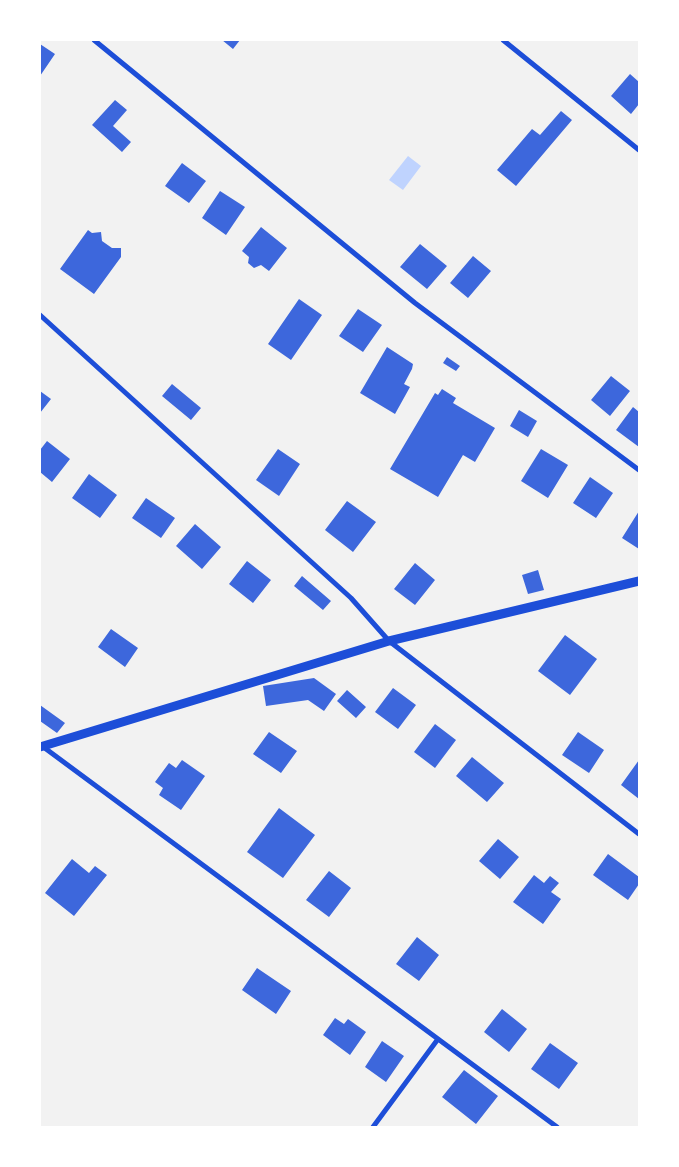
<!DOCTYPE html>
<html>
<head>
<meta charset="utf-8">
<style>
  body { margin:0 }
  #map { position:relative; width:679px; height:1167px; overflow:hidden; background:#f2f2f2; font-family:Montserrat,sans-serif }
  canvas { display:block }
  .frame { position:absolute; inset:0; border:41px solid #fff; pointer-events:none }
</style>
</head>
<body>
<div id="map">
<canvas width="679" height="1167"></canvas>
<div class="frame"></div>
</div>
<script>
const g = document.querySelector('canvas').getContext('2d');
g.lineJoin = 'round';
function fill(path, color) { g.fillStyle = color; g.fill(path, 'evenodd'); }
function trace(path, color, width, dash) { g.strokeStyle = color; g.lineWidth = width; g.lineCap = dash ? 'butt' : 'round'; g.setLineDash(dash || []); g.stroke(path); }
const water = new Path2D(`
  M408 156 421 166 403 190 389 180Z`);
const building = new Path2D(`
  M222 40H240L233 49Z
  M40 44 55 54 40 76Z
  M630 74 639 82V104L631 114 611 96Z
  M115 100 127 110 113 126 131 142 122 152 92 125Z
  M561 111 572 120 516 186 497 170 532 129 540 135Z
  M182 163 206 181 189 203 165 186Z
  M220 191 245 207 226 235 202 218Z
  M261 227 287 248 269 271 261 265 254 268 248 263 249 257 242 251Z
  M88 230 92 233 101 232 102 241 112 248H121V257L94 294 60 269Z
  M420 244 447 266 427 289 400 267Z
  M473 256 491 271 468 298 450 283Z
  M299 299 322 315 291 360 268 344Z
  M358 309 382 325 363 352 339 336Z
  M387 347 413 364 412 369 404 384 410 387 395 414 360 393Z
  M447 357 460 366 456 371 443 363Z
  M611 376 630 391 610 416 591 400Z
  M172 384 201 408 191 420 162 396Z
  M442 389 456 398 453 403 495 428 475 462 463 455 438 497 390 469 435 393 438 395Z
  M40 391 51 399 40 413Z
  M633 407 639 412V447L616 430Z
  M519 410 537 421 528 437 510 426Z
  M47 441 70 459 52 482 40 472V450Z
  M278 449 300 464 279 496 256 480Z
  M541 449 568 465 548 498 521 481Z
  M89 474 117 495 100 518 72 498Z
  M590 477 613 493 596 518 573 503Z
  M146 498 175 518 161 538 132 518Z
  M347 501 376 522 353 552 325 530Z
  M639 511V549L622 538Z
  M195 524 221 547 202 569 176 546Z
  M247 561 271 580 253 603 229 584Z
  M415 563 435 580 415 605 394 589Z
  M538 570 544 590 528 594 522 575Z
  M302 576 331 601 323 610 294 586Z
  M111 629 138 648 125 667 98 647Z
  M565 635 597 659 570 695 538 671Z
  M314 678 336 694 324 711 308 700 266 706 263 686Z
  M393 688 416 705 398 729 375 712Z
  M347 690 366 707 356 718 337 701Z
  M40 705 65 723 57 733 40 721Z
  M435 724 456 740 435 768 414 752Z
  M269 732 297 751 281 773 253 754Z
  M578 732 604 750 589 773 562 755Z
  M472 757 504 783 487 802 456 776Z
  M182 760 205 776 181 810 159 795 163 788 155 782 169 763 176 768Z
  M639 760V799L621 785Z
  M279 808 315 835 283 878 247 852Z
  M498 839 519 857 500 879 479 861Z
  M608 854 639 877V884L628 900 593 875Z
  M72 859 89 873 95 866 107 875 74 916 45 893Z
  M329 871 351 888 329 917 306 900Z
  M534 875 544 883 550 876 559 883 551 892 561 899 543 924 513 902Z
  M417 937 439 955 419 981 396 964Z
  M257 968 291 991 276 1014 242 990Z
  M502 1009 527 1029 509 1052 484 1032Z
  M335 1018 344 1024 348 1019 366 1032 350 1055 323 1035Z
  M382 1041 404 1056 386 1082 365 1067Z
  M550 1043 578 1063 559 1089 531 1069Z
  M464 1070 498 1096 476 1124 442 1097Z`);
const minor = new Path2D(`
  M94 40 415 303 639 470
  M503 40 639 150
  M40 315 351 598 389 641 639 834
  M42 746 557 1127
  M373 1127 438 1039`);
const tertiary = new Path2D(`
  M40 747 389 641 639 581`);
fill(water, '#bfd3fe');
fill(building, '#3d67dc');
trace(minor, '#1d4ed8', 5);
trace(tertiary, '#1d4ed8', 9);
</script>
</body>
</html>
